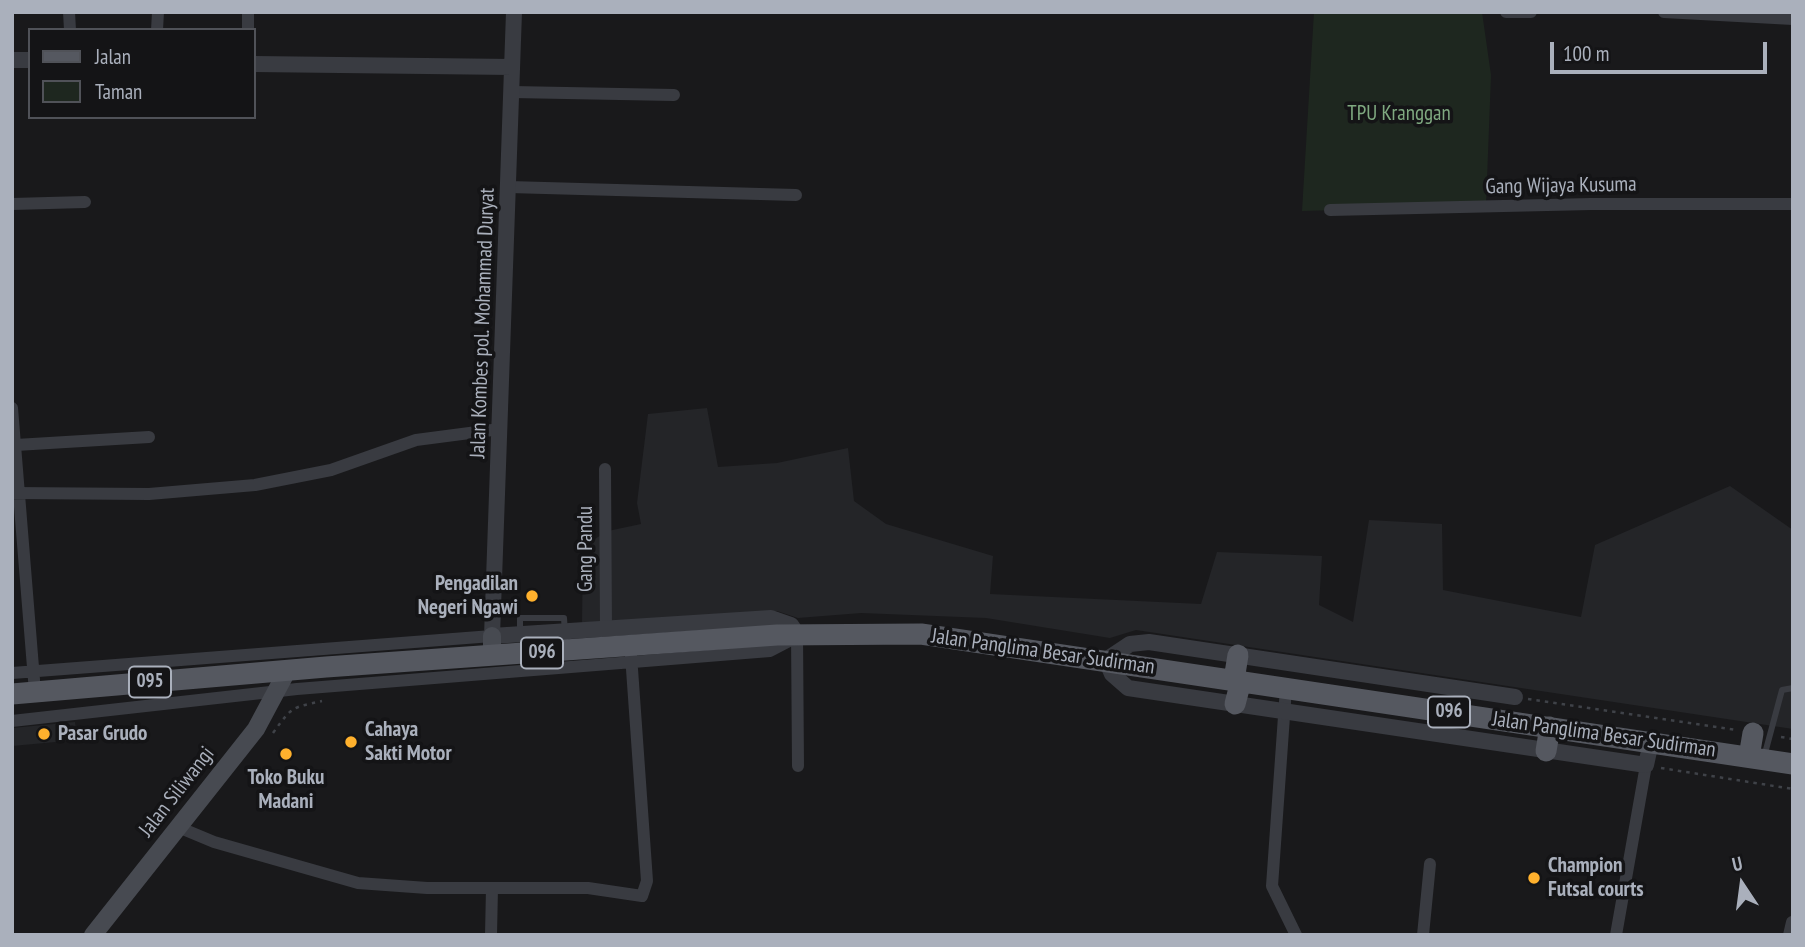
<!DOCTYPE html>
<html>
<head>
<meta charset="utf-8">
<style>
  body { margin:0 }
  #map { position:relative; width:1805px; height:947px; overflow:hidden; background:#19191b; font-family:"PT Sans Narrow",sans-serif }
  canvas { display:block }
  .frame { position:absolute; inset:0; border:14px solid #aab0bc; pointer-events:none }
  .legend { position:absolute; left:28px; top:28px; width:228px; height:91px; box-sizing:border-box; background:#141416; border:2px solid #505258; margin:0; padding:9px 12px; list-style:none; font-size:21px; color:#aab0bc }
  .legend li { display:flex; align-items:center; gap:14px; height:35px }
  .legend b { width:35px; border:2px solid #505258 }
  .north { position:absolute; left:1707px; top:849px; width:70px; height:70px; -webkit-text-stroke:5px #141416; paint-order:stroke; rotate:347deg; font-size:19px; font-weight:700; line-height:28px; text-align:center; color:#aab0bc }
  .north::after { content:''; display:block; margin:auto; width:24px; height:32px; background:#aab0bc; clip-path:polygon(50% 0,100% 100%,50% 72%,0 100%) }
  .scale { position:absolute; left:1550px; top:42px; width:217px; height:32px; box-sizing:border-box; border:4px solid #aab0bc; border-top:0; padding-left:9px; font-size:21px; line-height:24px; white-space:nowrap; color:#aab0bc; -webkit-text-stroke:5px #141416; paint-order:stroke }
</style>
</head>
<body>
<div id="map">
<canvas width="1805" height="947"></canvas>
<div class="frame"></div>
<ul class="legend">
<li><b style="height:9px;background:#555860"></b>Jalan</li>
<li><b style="height:19px;background:#1e271f"></b>Taman</li>
</ul>
<div class="north">U</div>
<div class="scale">100 m</div>
</div>
<script>
const g = document.querySelector('canvas').getContext('2d');
g.lineJoin = 'round';
function fill(path, color) { g.fillStyle = color; g.fill(path, 'evenodd'); }
function trace(path, color, width, dash) { g.strokeStyle = color; g.lineWidth = width; g.lineCap = dash ? 'butt' : 'round'; g.setLineDash(dash || []); g.stroke(path); }
function label(font, color, halo, rows, align = 'center') {
  g.font = font + ' "PT Sans Narrow",sans-serif'; g.lineWidth = 7; g.setLineDash([]); g.textBaseline = 'middle'; g.strokeStyle = halo; g.fillStyle = color; for (const [text, x, y, turn = 0] of rows) {
    g.save(); g.translate(x, y); g.rotate((+turn || 0) * Math.PI / 180); g.textAlign = isNaN(turn) ? turn : align; if (halo) g.strokeText(text, 0, 0); g.fillText(text, 0, 0); g.restore();
  }
}
const built = new Path2D(`
  M707 408 718 467 777 463 848 448 854 501 886 524 993 556 990 594 1201 604 1217 552 1322 556 1319 605 1353 622 1369 520 1442 524 1443 590 1581 617 1595 545 1730 486 1793 530V729L1136 630 1110 638 986 618 861 613 798 618 777 611 582 624 583 546 608 531 641 524 637 503 648 414Z
  M75 722 77 740 12 746V728Z`);
const green = new Path2D(`
  M1314 12H1482L1491 75 1486 206 1302 211Z`);
const path = new Path2D(`
  M1528 699 1736 730
  M273 733C293 705 292 708 322 701
  M1781 737 1793 739
  M1661 768 1793 789`);
const service = new Path2D(`
  M520 635V618H564L566 648
  M1764 757 1782 690 1793 688`);
const minor = new Path2D(`
  M69 12 70 30
  M1506 12H1531
  M1664 12 1793 19
  M157 30 158 12
  M248 30V12
  M512 92 674 95
  M509 187 796 195
  M12 204 85 202
  M1330 210 1591 204H1793
  M12 408 35 692
  M16 445 149 437
  M605 469 606 629
  M12 493 149 494 255 485 331 470 416 440 500 429
  M797 634 798 766
  M12 673 492 636
  M1286 688 1272 886 1296 935
  M12 721 297 689 770 651 795 638
  M178 827 214 842 358 883 427 888H588L642 896 647 881 631 655
  M491 935 492 888
  M1423 935 1430 864
  M1616 935 1646 765
  M1789 935 1792 922`);
const tertiary = new Path2D(`
  M514 12 492 636 771 618 791 625 797 634
  M12 60H30
  M254 64 512 67
  M1515 697 1149 642 1130 644 1106 660 1112 674 1128 688 1646 765 1651 742`);
const secondary = new Path2D(`
  M492 656V636
  M93 935 256 729 287 671`);
const primary = new Path2D(`
  M1234 680 1238 655
  M12 694 326 667 777 635 921 634 1793 764
  M1235 704 1241 681
  M1546 751 1550 727
  M1749 757 1753 733`);
const markers = [
  [532,596,7,"#ffb12d"],
  [44,734,7,"#ffb12d"],
  [351,742,7,"#ffb12d"],
  [286,754,7,"#ffb12d"],
  [1534,878,7,"#ffb12d"]
];
const shields = [
  [542,653,42],
  [150,682,42],
  [1449,712,42]
];
const shieldNames = [
  ["096",542,653],
  ["095",150,682],
  ["096",1449,712]
];
const parkNames = [
  ["TPU Kranggan",1399,114]
];
const streetNames = [
  ["Gang Wijaya Kusuma",1561,186,-1],
  ["Jalan Kombes pol. Mohammad Duryat",483,323,-88],
  ["Gang Pandu",586,549,-90],
  ["Jalan Panglima Besar Sudirman",1043,652,8],
  ["Jalan Panglima Besar Sudirman",1604,735,8],
  ["Jalan Siliwangi",177,792,-52]
];
const poiNames = [
  ["Pengadilan",518,584,"right"],
  ["Negeri Ngawi",518,608,"right"],
  ["Cahaya",365,730],
  ["Sakti Motor",365,754],
  ["Pasar Grudo",58,734],
  ["Toko Buku",286,778,"center"],
  ["Madani",286,802,"center"],
  ["Champion",1548,866],
  ["Futsal courts",1548,890]
];
fill(built, '#242528');
fill(green, '#1e271f');
trace(path, '#3f4248', 2.5, [3.5, 5]);
trace(service, '#393b41', 6);
trace(minor, '#393b41', 12);
trace(tertiary, '#393b41', 16);
trace(secondary, '#474a51', 18);
trace(primary, '#555860', 21);
for (const [x, y, r, color] of markers) { const dot = new Path2D(); dot.arc(x, y, r, 0, 2 * Math.PI); g.fillStyle = color; g.fill(dot); trace(dot, '#141416', 2.5); }
for (const [x, y, w] of shields) { const box = new Path2D(); box.roundRect(x - w / 2, y - 15.5, w, 31, 5); g.fillStyle = '#141416'; g.fill(box); trace(box, '#aab0bc', 2); }
label('bold 19px', '#aab0bc', null, shieldNames);
label('21px', '#7fa980', '#141416', parkNames);
label('21px', '#aab0bc', '#141416', streetNames);
label('bold 21px', '#aab0bc', '#141416', poiNames, 'left');
</script>
</body>
</html>
